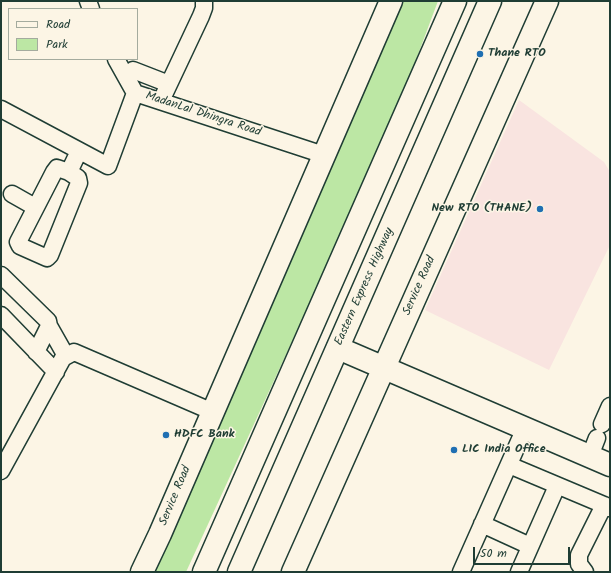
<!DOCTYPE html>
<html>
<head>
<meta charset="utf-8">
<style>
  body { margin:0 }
  #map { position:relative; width:611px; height:573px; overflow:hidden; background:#fcf5e5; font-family:Kalam,sans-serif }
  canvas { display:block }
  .frame { position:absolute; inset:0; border:2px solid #1f3d34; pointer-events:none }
  .legend { position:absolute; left:8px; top:8px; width:130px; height:52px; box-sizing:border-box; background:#fcf5e5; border:1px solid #a4ab9e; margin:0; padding:5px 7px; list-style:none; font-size:12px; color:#1f3d34 }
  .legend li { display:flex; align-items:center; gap:8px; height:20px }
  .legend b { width:20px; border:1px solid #a4ab9e }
  .scale { position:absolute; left:473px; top:547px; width:97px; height:18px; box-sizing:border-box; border:2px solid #1f3d34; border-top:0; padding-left:5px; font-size:12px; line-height:14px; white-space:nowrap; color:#1f3d34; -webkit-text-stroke:3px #fcf5e5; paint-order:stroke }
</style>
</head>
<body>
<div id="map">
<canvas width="611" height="573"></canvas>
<div class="frame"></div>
<ul class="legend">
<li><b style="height:5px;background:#fcf5e5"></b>Road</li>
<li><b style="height:11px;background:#bce7a4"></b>Park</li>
</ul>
<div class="scale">50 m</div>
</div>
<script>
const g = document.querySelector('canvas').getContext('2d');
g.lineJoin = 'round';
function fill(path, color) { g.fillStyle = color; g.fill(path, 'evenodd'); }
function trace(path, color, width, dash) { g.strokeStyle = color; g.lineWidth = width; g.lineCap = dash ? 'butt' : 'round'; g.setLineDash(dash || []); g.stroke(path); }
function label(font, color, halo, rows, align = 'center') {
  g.font = font + ' Kalam,sans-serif'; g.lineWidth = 3; g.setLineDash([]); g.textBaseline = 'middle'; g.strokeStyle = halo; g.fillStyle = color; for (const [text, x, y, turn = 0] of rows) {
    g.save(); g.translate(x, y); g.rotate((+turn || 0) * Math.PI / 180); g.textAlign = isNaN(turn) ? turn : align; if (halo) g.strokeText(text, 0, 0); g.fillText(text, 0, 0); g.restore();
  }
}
const built = new Path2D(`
  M519 100 604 162 610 172V245L549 370 425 310Z`);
const green = new Path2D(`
  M397 1H438L392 124 186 572H145Z`);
const street = new Path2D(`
  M88 1 91 9
  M116 59 135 93
  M133 70 169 84
  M135 93 324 155
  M161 101 201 16 204 8V1
  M1 109 108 166 135 93
  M69 172 57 168 54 172 18 242 20 246 47 258 50 255 79 183 78 178 69 172 79 151
  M12 194 35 207
  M1 275 48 321 49 326 36 352
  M1 315 56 372
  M49 326 66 356
  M602 424 610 406
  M590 456 597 438
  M509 465 604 505
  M1 471 63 358 74 352 213 412
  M482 524 530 546
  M461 572 525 428
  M519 572 557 486
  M585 572 579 564V555L604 505 610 508`);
const secondary = new Path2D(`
  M338 348 610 465
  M142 572 160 534 391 1
  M293 572 547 1`);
const highway = new Path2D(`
  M204 572 455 1
  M239 572 490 1`);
const markers = [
  [480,54,4,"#1f6fb2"],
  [540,209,4,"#1f6fb2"],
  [166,435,4,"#1f6fb2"],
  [454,450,4,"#1f6fb2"]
];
const poiNames = [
  ["Thane RTO",488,54],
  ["New RTO (THANE)",532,209,"right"],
  ["HDFC Bank",174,435],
  ["LIC India Office",462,450]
];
const streetNames = [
  ["MadanLal Dhingra Road",203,115,18],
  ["Service Road",420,286,-66],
  ["Eastern Express Highway",365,287,-66],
  ["Service Road",176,496,-67]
];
fill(built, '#f9e4e0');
fill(green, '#bce7a4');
trace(street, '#1f3d34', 19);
trace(secondary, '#1f3d34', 25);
trace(highway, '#1f3d34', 25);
trace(street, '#fcf5e5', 16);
trace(secondary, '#fcf5e5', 22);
trace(highway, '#fcf5e5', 22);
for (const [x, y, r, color] of markers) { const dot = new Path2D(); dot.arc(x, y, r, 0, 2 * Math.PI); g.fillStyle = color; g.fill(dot); trace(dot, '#fcf5e5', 1.5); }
label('bold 12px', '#1f3d34', '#fcf5e5', poiNames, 'left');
label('12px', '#1f3d34', '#fcf5e5', streetNames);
</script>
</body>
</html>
